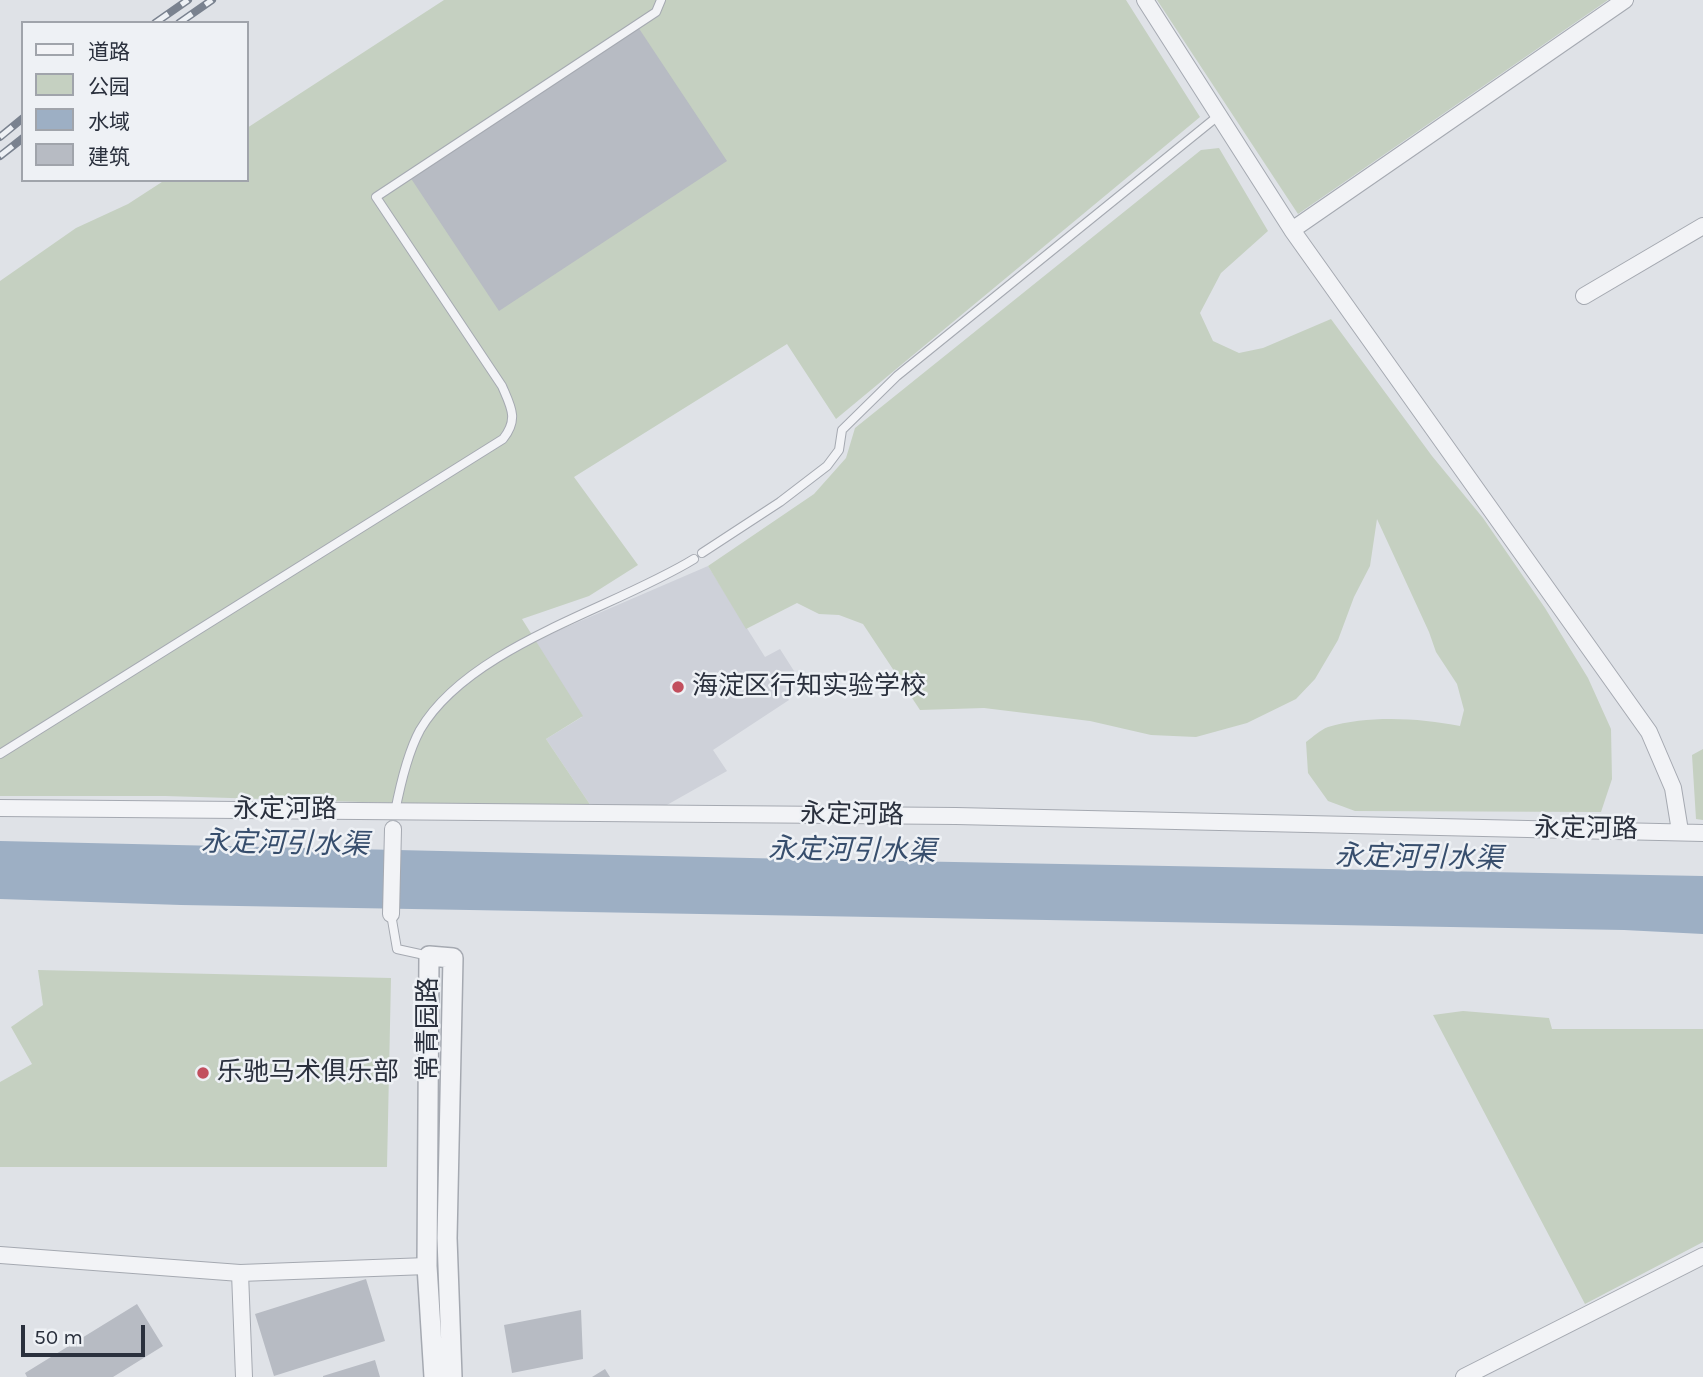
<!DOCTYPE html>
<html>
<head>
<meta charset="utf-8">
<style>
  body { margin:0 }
  #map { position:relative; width:1703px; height:1377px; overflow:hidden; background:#dfe2e7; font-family:Karla,"Noto Sans SC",sans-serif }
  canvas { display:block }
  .legend { position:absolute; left:21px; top:21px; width:228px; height:161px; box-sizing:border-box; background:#eef1f5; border:2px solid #a0a4ab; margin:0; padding:9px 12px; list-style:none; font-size:21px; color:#2a303d }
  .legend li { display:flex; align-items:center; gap:14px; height:35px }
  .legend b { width:35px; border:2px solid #a0a4ab }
  .scale { position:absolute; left:21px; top:1325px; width:124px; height:32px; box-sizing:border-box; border:4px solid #2a303d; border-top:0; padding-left:9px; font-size:21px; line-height:24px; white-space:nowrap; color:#2a303d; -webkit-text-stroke:5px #eef1f5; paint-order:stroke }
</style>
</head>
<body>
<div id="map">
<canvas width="1703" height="1377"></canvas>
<ul class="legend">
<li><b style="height:9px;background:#f2f3f6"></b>道路</li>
<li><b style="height:19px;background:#c5d0c1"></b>公园</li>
<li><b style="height:19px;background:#9dafc4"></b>水域</li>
<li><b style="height:19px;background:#b7bbc3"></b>建筑</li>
</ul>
<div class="scale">50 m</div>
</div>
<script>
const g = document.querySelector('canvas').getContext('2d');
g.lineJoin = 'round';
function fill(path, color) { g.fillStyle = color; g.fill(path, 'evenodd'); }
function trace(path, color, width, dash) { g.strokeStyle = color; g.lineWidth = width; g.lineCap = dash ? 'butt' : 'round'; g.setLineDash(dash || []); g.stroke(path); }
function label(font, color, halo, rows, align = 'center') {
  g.font = font + ' Karla,"Noto Sans SC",sans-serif'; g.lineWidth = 5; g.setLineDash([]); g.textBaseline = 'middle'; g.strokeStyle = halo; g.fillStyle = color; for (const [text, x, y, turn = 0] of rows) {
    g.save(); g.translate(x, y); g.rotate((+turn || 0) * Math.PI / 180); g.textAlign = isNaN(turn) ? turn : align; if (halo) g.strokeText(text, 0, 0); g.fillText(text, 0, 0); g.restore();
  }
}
const built = new Path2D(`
  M708 566 765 657 780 649 801 682 785 692 789 700 713 750 727 771 658 810 593 809 546 739 582 717 534 641Z`);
const green = new Path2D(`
  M444 0H1126L1200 117 836 419 787 344 574 477 638 565 589 596 522 619 583 716 546 739 593 809 165 796H0V281L76 228 128 204 165 180H247V128Z
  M1157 0H1608L1298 214Z
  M1219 148 1268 231 1221 273 1200 313 1213 341 1239 353 1263 348 1331 319 1432 456 1483 518 1545 608 1588 678 1611 729 1612 779 1601 812 1355 811 1328 801 1308 773 1306 742C1313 737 1320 730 1328 727 1369 715 1419 718 1460 726L1464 710 1457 684 1436 652 1429 632 1377 519 1370 566 1354 597 1338 640 1315 679 1296 699 1247 723 1196 737 1151 735 1090 721 984 708 920 710 863 624 839 615 819 614 797 603 746 629 708 566 814 494 846 458 855 428 1201 150Z
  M1703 749V820L1696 819 1692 755Z
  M38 970 391 978 387 1167H0V1082L32 1064 11 1027 43 1005Z
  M1463 1011 1549 1018 1552 1029H1703V1242L1585 1304 1433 1015Z`);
const water = new Path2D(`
  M0 841 794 859 1703 876V934L1624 930 181 905 0 899Z`);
const building = new Path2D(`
  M638 27 727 161 499 311 410 177Z
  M366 1279 385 1341 274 1376 255 1314Z
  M137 1304 163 1346 113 1377H27L25 1373Z
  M581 1310 583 1359 512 1373 504 1325Z
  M375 1360 380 1377H323V1376Z
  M605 1369 610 1377H592Z`);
const service = new Path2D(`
  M702 553 780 502 827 466 839 450 842 430 897 376 1218 116
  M0 754 503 439C519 419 511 407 502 386L376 197 656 12 661 0
  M395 812C400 786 407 754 420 730 469 646 613 609 694 559
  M391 914 397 949 429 956`);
const minor = new Path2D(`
  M1145 0 1292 230 1649 732 1673 788 1680 831
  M1292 230 1625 0
  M1584 296 1703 226
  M0 808 956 816 1703 833
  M391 914 393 829
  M0 1255 240 1273 427 1266
  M240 1273 244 1377
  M1464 1377 1703 1256`);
const tertiary = new Path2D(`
  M434 1377 427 1266 429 956 453 958 447 1238 452 1377`);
const rail = new Path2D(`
  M155 23 188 0
  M179 23 212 0
  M0 137 23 118
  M0 156 23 138`);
const markers = [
  [678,687,7,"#c24f5e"],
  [203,1073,7,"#c24f5e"]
];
const poiNames = [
  ["海淀区行知实验学校",692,687],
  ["乐驰马术俱乐部",217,1073]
];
const streetNames = [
  ["永定河路",285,810],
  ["永定河路",852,815,1],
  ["永定河路",1586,829,1],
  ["常青园路",429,1029,-90]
];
const waterNames = [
  ["永定河引水渠",285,844,1],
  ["永定河引水渠",852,851,1],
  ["永定河引水渠",1419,858,1]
];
fill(built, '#ced1d9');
fill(green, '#c5d0c1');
fill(water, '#9dafc4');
fill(building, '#b7bbc3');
trace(service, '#a5a9b1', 10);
trace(minor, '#a5a9b1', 18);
trace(tertiary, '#a5a9b1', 22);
trace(service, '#f2f3f6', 8);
trace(minor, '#f2f3f6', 16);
trace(tertiary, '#f2f3f6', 19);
trace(rail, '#7a828f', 8);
trace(rail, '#eef1f5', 5, [16]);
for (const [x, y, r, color] of markers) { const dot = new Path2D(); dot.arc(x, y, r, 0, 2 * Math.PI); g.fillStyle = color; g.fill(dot); trace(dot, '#eef1f5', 2.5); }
label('26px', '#2a303d', '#eef1f5', poiNames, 'left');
label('26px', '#2a303d', '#eef1f5', streetNames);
label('italic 28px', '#374e6d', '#eef1f5', waterNames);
</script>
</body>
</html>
